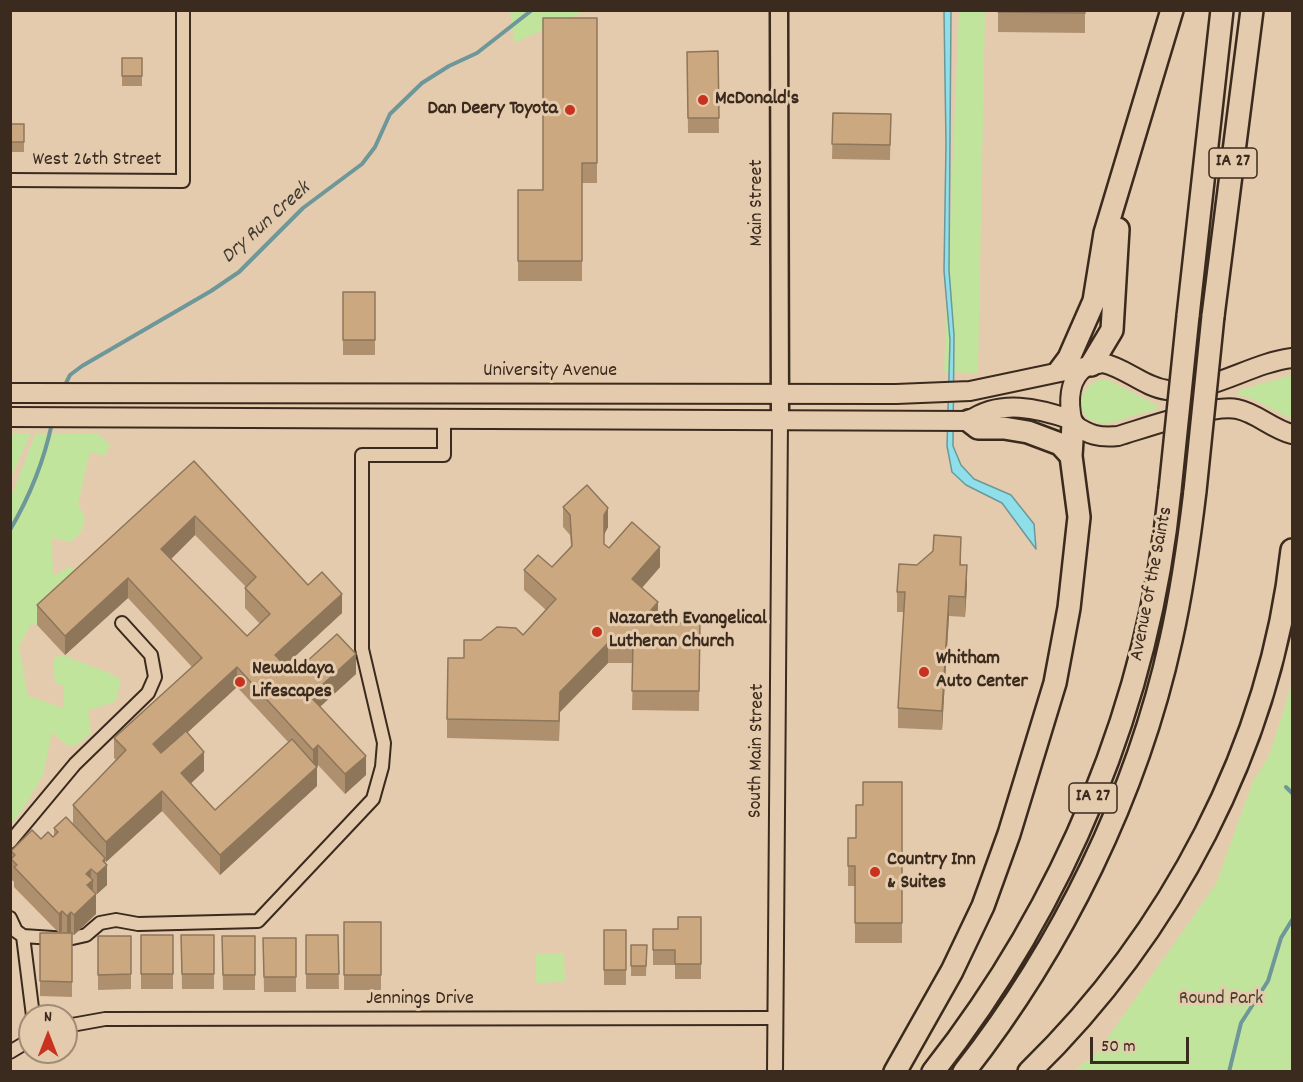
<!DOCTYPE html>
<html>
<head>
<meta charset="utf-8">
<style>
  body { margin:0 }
  #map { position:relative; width:1303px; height:1082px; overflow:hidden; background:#e5cbad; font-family:Dekko,sans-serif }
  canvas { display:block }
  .frame { position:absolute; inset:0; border:12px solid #3b2a1e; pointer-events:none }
  .north { position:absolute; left:18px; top:1004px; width:60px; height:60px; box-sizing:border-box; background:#e5cbad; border:2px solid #a18b74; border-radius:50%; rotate:0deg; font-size:16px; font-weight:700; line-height:24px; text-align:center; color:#3b2a1e }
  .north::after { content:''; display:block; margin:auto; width:21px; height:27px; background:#c8321e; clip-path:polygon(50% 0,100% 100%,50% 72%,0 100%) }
  .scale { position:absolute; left:1090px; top:1037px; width:99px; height:27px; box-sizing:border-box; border:3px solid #3b2a1e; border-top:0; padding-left:8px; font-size:18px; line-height:21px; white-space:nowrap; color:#3b2a1e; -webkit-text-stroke:4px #e5cbad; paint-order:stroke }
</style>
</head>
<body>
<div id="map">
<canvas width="1303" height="1082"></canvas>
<div class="frame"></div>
<div class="north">N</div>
<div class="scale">50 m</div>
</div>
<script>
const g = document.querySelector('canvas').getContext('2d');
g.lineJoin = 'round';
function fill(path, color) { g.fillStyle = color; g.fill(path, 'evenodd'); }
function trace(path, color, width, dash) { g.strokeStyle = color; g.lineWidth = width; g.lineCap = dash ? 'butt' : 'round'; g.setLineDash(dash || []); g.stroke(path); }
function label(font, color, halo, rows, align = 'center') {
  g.font = font + ' Dekko,sans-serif'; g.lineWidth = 6; g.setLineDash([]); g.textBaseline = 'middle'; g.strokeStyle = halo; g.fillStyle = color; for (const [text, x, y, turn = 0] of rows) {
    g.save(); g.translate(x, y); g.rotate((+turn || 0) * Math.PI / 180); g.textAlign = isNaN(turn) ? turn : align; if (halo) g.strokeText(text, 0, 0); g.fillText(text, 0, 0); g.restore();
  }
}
const green = new Path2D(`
  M510 10 585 11 514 43Z
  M959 11H985L978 373 944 372Z
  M1292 375V419L1253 399 1237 394 1239 390Z
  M1103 379 1111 381 1160 407C1152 412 1142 413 1133 416 1123 419 1111 424 1100 423 1073 420 1076 384 1103 379Z
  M11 433H31L11 478 10 433Z
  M36 433H97L110 445 105 456 90 452 78 504 85 518 82 531 71 542 52 538 53 576 69 567 76 570 84 582 37 625 31 624 19 647 28 696 64 708V686L55 683 53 658 63 655C80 662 106 670 121 680L116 701 88 711 91 732C72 752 70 750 52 732L43 775 20 814 11 823V497Z
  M1292 684V1071H1074L1097 1053 1216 884 1253 781 1269 756Z
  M536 953H564L565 982 536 983Z`);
const water = new Path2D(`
  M944 11H951L949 270 954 335 953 446 961 465 974 479 1011 495 1034 524 1036 549 1002 503 966 485 952 472 947 446 950 340 944 271 946 144Z`);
const stream = new Path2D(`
  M64 387 70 375 82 366 211 291 239 272 303 208 362 164 375 147 390 114 422 83 449 66 477 53 532 10
  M10 530C30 496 44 461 52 423
  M1286 787 1292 793
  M1229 1072 1241 1023 1268 981 1281 938 1292 920`);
const minor = new Path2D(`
  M10 180 183 181V10
  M10 842 75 764 148 693 155 677 151 655 122 623
  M10 918 16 931 23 936 33 1016
  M23 936 68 939 86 935 100 923 116 920 138 924 258 921 373 799 382 767 384 743 362 649V455H444V419
  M66 1026 105 1019 775 1018
  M10 1052 30 1040`);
const tertiary = new Path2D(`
  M775 1072 780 420`);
const secondary = new Path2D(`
  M779 10 780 420`);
const primary = new Path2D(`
  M1087 366C1068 378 1068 403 1073 424 1089 435 1099 438 1118 436 1145 428 1212 404 1237 409 1257 413 1272 429 1292 434
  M10 393 896 394 970 391 1103 363C1126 368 1144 387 1167 390 1210 394 1250 363 1292 358
  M10 417 969 421C1000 399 1038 408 1072 420`);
const motorway = new Path2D(`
  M1188 316 1222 10
  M1213 316 1252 10
  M1091 365 1112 330 1118 229
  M1060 370 1069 358 1094 301 1105 233 1172 10
  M1071 456 1073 424
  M895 1072 952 971 983 906 1009 834 1055 683 1069 608 1079 517 1071 456 1060 444 1028 432 1004 428H978L969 421
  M933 1072C1065 904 1149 703 1170 490
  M964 1072C1062 947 1137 795 1171 640 1182 591 1189 541 1195 491
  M1029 1072C1170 935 1271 746 1292 550`);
const motorwayBridge = new Path2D(`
  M1170 490 1188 316
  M1195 491 1213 316`);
const wall = new Path2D(`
  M998 10H1085V33L998 32Z
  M597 18V183H582V281H518V190H543Z
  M718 51 719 133H688L687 52Z
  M122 58H142V86H122Z
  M833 113 891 114 890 160 832 159Z
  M10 124H24V152H10Z
  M343 292H375V355H343Z
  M194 461 308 585 342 613 285 665 293 674H356L320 706 366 775 345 794 318 765 317 767V786L220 875 162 811 106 862 105 861 107 885 97 894 93 890 96 914 74 935 72 934V997L40 996V933H59L14 887V882L11 879V851L41 839 53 837 54 836V828L73 824V805L116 760 114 758V738L192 667 128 598 65 655 37 625V605ZM195 535 246 587 245 588V608L260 624 247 636 171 559ZM237 687 289 743 215 810 191 783 204 771 187 733Z
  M563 507 608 527 604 534V544L609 548 660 567 642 588 658 623H700L699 711 632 710 633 663H608L560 712 559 741 447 738V719L464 658 481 640 523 635 546 610 524 590V570L552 567 571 546 570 535 563 527Z
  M961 557V565L967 585 965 617 949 616 942 730 898 728V708L904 612H897V592Z
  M902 782V943H855V886H848V838H856L863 805Z
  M701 917V979H675V965H653V929H678Z
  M344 922H381V990H344Z
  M604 930H626V985H604Z
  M141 935H173V989H141Z
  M181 935H214V989H182Z
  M306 935H338L339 989H306Z
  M98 936H131V989L98 990Z
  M222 936H255V990H223Z
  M263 938H296V992H264Z
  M631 945H647L646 976H631Z`);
const shadedWall = new Path2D(`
  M608 508V527L604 535V515Z
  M195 516V535L161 569V549Z
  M961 537V557L960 585V565Z
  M660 547V567L632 599V579Z
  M967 565V585L965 617V597Z
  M128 578V598L65 655V636Z
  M342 594V613L275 675V655Z
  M949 596V616L942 730V711Z
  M658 602V622L640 642V623Z
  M608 643V663L560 712 559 741 560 692Z
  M356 654V674L310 716V696Z
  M237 667V687L153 764V744Z
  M318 745V765L317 767V786L220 875V855L313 770V750Z
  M204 752V771L181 793V773Z
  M366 756V775L345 794V774Z
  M162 791V811L106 862V842Z
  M105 858V866L107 865V885L97 894V874L103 861Z
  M91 869V882L93 880V897L96 894V914L74 935V915L86 874Z
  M62 911V931L59 933V914Z
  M71 912V932L67 936V916Z`);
const building = new Path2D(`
  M998 10H1085V13L998 12Z
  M543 18H597V163H582V261H518V190H543Z
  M718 51 719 118H688L687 52Z
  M122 58H142V76H122Z
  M833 113 891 114 890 145 832 144Z
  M10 124H24V142H10Z
  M343 292H375V340H343Z
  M194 461 308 585 322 572 342 594 275 655 293 674 337 634 356 654 310 696 366 756 345 774 318 745 313 750 237 667 153 744 161 753 186 731 204 752 181 773 215 810 292 739 317 767 220 855 162 791 106 842 73 805 126 750 114 738 202 658 128 578 65 636 37 605ZM195 516 256 577 245 588 270 614 247 636 161 549Z
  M587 485 608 508 604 515V544L609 548 632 522 660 547 632 579 658 602 640 623H700L699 691H632L633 643H608L560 692 559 721 447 719 448 658H464V640H481L497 627 516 628 523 635 556 599 524 570 538 555 552 567 572 546 570 515 563 507Z
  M934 535 961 537 960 565H967L965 597 949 596 942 711 898 708 905 592H897L899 564 917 565 933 551Z
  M863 782H902V923H855V866H848V838H856V805H863Z
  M66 817 105 858 103 861 107 865 97 874 91 869 86 874 93 880 87 885 96 894 74 915 71 912 67 916 62 911 59 914 14 867 17 865 11 859 15 855 11 851 32 830 41 839 48 832 53 837 58 832 54 828Z
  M678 917H701V964H675V950H653V929H678Z
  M344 922H381V975H344Z
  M604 930H626V970H604Z
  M40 933H72V982L40 981Z
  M141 935H173V974H141Z
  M181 935H214V974H182Z
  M306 935H338L339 974H306Z
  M98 936H131V974L98 975Z
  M222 936H255V975H223Z
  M263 938H296V977H264Z
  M631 945H647L646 966H631Z`);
const markers = [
  [703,100,6,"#c8321e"],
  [570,110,6,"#c8321e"],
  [597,632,6,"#c8321e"],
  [924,672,6,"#c8321e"],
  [240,682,6,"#c8321e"],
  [875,872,6,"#c8321e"]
];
const shields = [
  [1233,163,48],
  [1093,798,48]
];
const shieldNames = [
  ["IA 27",1233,163],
  ["IA 27",1093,798]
];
const poiNames = [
  ["McDonald's",715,100],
  ["Dan Deery Toyota",558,110,"right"],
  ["Nazareth Evangelical",609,620],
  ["Lutheran Church",609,643],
  ["Whitham",936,660],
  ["Auto Center",936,683],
  ["Newaldaya",252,670],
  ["Lifescapes",252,693],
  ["Country Inn",887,861],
  ["& Suites",887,884]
];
const streetNames = [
  ["West 26th Street",97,161],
  ["Main Street",758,203,-90],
  ["University Avenue",550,372],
  ["Avenue of the Saints",1153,584,-79],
  ["South Main Street",758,751,-89],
  ["Jennings Drive",420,1000]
];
const parkNames = [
  ["Round Park",1221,1000]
];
const waterNames = [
  ["Dry Run Creek",267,224,-42]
];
fill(green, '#c1e49d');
fill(water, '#8edfe9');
trace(water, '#6d9798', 1.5);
trace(stream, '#6d9798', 4);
trace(minor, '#3b2a1e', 16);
trace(tertiary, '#3b2a1e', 18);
trace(secondary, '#3b2a1e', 21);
trace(primary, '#3b2a1e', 22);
trace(motorway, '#3b2a1e', 26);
trace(minor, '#e5cbad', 12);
trace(tertiary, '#e5cbad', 14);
trace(secondary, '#e5cbad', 16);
trace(primary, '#e5cbad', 18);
trace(motorway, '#e5cbad', 21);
trace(motorwayBridge, '#3b2a1e', 26, []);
trace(motorwayBridge, '#e5cbad', 21);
fill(wall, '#af906e');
fill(shadedWall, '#8e765a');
fill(building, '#cba880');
trace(building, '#8e765a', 1.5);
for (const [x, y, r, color] of markers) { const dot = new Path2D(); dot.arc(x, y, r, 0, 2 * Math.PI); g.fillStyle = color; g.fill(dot); trace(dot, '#e5cbad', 2); }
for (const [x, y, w] of shields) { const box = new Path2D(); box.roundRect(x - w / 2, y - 15, w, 30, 4.5); g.fillStyle = '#e5cbad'; g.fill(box); trace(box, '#3b2a1e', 1.5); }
label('bold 18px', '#3b2a1e', null, shieldNames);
label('bold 20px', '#3b2a1e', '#e5cbad', poiNames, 'left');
label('20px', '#3b2a1e', '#e5cbad', streetNames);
label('20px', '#483d2b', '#e5cbad', parkNames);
label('italic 21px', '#433c32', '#e5cbad', waterNames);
</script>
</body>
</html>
